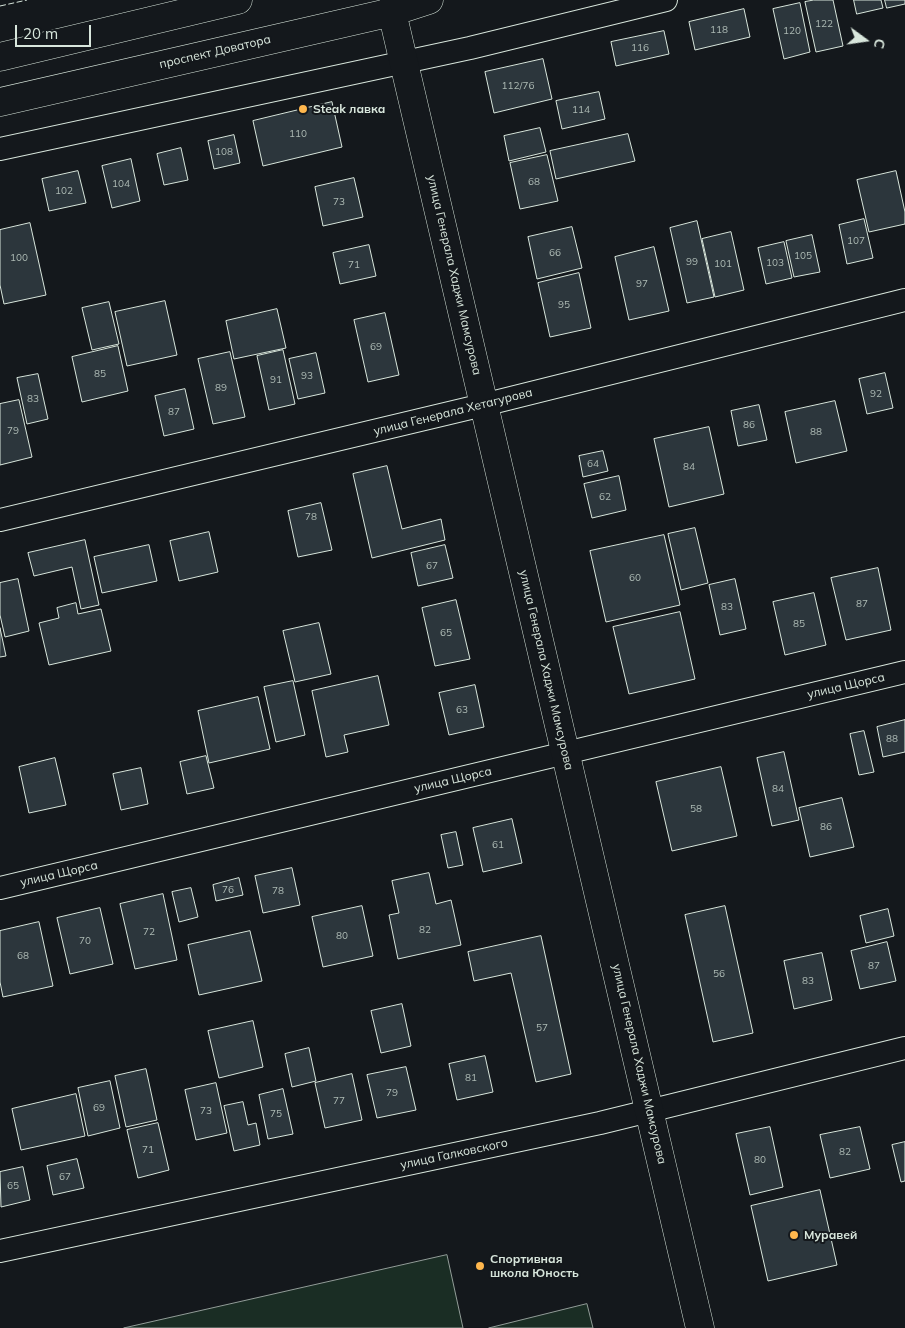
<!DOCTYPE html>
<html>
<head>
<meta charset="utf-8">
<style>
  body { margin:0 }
  #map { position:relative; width:905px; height:1328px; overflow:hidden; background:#14181c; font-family:Mulish,sans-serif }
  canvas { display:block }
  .north { position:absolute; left:840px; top:15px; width:50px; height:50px; -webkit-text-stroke:4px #14181c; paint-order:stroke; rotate:104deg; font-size:14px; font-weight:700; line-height:20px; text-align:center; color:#d8e6dc }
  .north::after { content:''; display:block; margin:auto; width:18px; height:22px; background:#d8e6dc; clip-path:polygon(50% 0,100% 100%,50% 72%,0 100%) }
  .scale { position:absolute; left:15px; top:25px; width:76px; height:22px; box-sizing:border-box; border:2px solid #d8e6dc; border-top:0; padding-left:6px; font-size:15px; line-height:18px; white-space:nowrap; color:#d8e6dc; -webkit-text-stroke:4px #14181c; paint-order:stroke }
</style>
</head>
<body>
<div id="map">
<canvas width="905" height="1328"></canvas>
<div class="north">С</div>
<div class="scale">20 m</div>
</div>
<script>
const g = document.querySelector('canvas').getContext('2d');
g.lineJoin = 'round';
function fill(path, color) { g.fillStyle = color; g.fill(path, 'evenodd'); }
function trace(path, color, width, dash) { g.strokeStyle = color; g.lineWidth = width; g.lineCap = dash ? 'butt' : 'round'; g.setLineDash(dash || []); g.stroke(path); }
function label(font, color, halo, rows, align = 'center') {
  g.font = font + ' Mulish,sans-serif'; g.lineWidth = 4; g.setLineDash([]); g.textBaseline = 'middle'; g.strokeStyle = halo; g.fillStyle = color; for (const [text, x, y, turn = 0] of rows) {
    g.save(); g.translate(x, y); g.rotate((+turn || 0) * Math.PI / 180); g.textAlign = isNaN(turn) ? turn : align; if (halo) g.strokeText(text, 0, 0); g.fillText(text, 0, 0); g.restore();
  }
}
const green = new Path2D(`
  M447 1255 463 1328H124Z
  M587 1304 593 1328H489Z`);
const building = new Path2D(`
  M814 0H833L843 46 816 52 805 2Z
  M854 0H881L883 8 857 14Z
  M885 0H905V4L887 8Z
  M800 3 810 52 784 59 773 9Z
  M744 9 750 37 695 50 689 22Z
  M664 31 669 54 616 66 611 42Z
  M543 59 552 99 494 113 485 72Z
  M599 92 605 119 562 129 556 101Z
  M332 102 342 147 263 166 253 121Z
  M540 128 546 152 509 161 504 136Z
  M628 134 635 161 556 179 550 151Z
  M234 135 240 163 214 169 208 141Z
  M181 148 188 180 164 185 157 154Z
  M547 155 558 201 520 209 510 163Z
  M131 159 140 201 112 208 102 166Z
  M78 171 86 203 49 211 42 179Z
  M896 171 905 212V224L869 232 857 180Z
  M354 178 363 217 323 226 315 187Z
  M864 219 873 258 847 264 839 225Z
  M697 221 714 297 687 303 670 228Z
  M30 223 46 295 4 304 0 285V230Z
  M572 227 582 268 537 279 528 237Z
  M731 232 744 290 715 297 702 239Z
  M812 235 820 272 794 277 786 241Z
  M784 242 792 278 766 284 758 248Z
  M369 245 376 276 340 284 333 253Z
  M654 247 669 311 629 320 615 257Z
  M579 273 591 328 550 337 538 283Z
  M165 301 177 355 127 366 115 312Z
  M109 302 119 344 92 350 82 308Z
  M277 309 286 348 234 359 226 321Z
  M385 313 399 375 368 382 354 320Z
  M118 346 128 391 82 402 72 357Z
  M283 350 295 404 269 410 257 356Z
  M230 352 245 417 213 424 198 359Z
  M316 353 325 393 298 399 289 359Z
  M885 373 893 408 867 414 859 379Z
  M38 374 48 419 27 424 17 378Z
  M185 389 194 429 164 436 155 396Z
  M19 400 32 457 0 465V404Z
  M835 401 847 451 796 463 785 412Z
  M759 405 767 440 738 446 731 411Z
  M709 427 724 494 669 507 654 439Z
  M603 451 608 471 583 477 579 456Z
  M387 466 402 529 441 519 445 540 372 558 353 474Z
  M619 476 626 510 592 518 584 484Z
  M321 503 332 550 298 557 288 511Z
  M695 528 708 583 681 590 668 534Z
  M209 532 218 572 179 581 170 541Z
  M664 535 680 605 606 622 590 551Z
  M85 540 99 605 81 609 72 567 34 576 28 553Z
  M149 545 157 581 102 593 94 557Z
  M445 545 453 578 418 586 411 553Z
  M878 568 891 630 846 640 831 578Z
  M18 579 29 631 5 637 0 615V583Z
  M735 579 746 629 720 635 709 585Z
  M814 593 826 645 785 655 773 602Z
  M456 600 470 659 435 666 422 608Z
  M76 603 78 614 101 609 111 651 49 665 39 623 59 618 57 608Z
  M680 612 695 679 629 694 613 627Z
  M319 623 331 674 295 682 283 631Z
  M0 628 6 656 0 657Z
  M378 676 389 725 344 735 348 752 326 757 312 691Z
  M293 681 305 735 276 742 264 687Z
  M475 685 484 727 449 735 439 693Z
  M258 697 270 749 209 763 198 711Z
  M905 720V752L883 757 877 727Z
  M864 731 874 772 859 775 850 734Z
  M784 752 799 820 772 826 757 758Z
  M206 756 214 788 187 794 180 762Z
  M55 758 66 805 29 813 19 767Z
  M721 767 737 836 672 851 656 782Z
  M141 768 148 804 121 810 113 774Z
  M842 798 854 847 810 857 799 808Z
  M512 819 522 863 483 872 473 828Z
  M456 832 463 865 448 868 441 835Z
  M292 868 300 905 263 913 255 876Z
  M429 873 436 904 451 900 461 945 398 959 389 915 399 913 392 881Z
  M239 878 243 895 216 901 213 885Z
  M191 888 198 917 179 922 172 892Z
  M163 894 177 960 135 969 120 904Z
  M362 906 373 956 323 967 312 917Z
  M725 906 753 1033 713 1042 685 915Z
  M100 908 113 964 70 974 57 918Z
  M888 909 894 936 866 943 860 916Z
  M39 922 53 986 3 997 0 982V931Z
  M250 931 262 981 199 995 188 945Z
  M541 936 571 1074 536 1082 511 973 474 981 468 952Z
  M887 942 896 981 860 989 851 951Z
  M822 953 832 1000 794 1009 784 961Z
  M402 1004 411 1046 381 1053 371 1011Z
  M253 1021 263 1067 219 1078 208 1031Z
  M309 1048 316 1081 292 1087 285 1054Z
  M485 1056 493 1092 457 1100 449 1064Z
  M406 1067 416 1110 377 1118 367 1075Z
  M146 1069 157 1120 126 1127 115 1076Z
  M352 1074 362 1120 325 1128 315 1083Z
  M110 1081 120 1128 88 1136 78 1088Z
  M216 1083 227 1133 196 1140 185 1090Z
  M283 1089 293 1134 268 1139 259 1095Z
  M76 1094 85 1136 21 1150 12 1109Z
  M243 1102 248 1125 256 1123 260 1145 234 1151 224 1106Z
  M158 1123 169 1170 138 1178 127 1130Z
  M770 1127 783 1187 750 1195 736 1134Z
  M860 1127 870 1169 830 1178 820 1135Z
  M905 1142V1181L901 1182 892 1145Z
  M77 1159 84 1188 53 1195 47 1166Z
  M23 1167 30 1200 1 1207 0 1172Z
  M820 1190 837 1265 768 1281 751 1206Z`);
const minor = new Path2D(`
  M0 149 470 48 666 0
  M0 520 483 405 905 300
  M0 888 905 672
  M0 1251 600 1123 905 1048`);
const primary = new Path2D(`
  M394 0 392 12 700 1328
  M0 57 238 0
  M0 102 392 12 429 0`);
const fence = new Path2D(`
  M0 6 27 0`);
const markers = [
  [303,109,5,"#ffb74d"],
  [794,1235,5,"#ffb74d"],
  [480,1266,5,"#ffb74d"]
];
const numberNames = [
  ["122",824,24],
  ["118",719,30],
  ["120",792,31],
  ["116",640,48],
  ["112/76",518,86],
  ["114",581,110],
  ["110",298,134],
  ["108",224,152],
  ["68",534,182],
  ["104",121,184],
  ["102",64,191],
  ["73",339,202],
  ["107",856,241],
  ["66",555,253],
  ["105",803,256],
  ["100",19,258],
  ["99",692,262],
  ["103",775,263],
  ["101",723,264],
  ["71",354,265],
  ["97",642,284],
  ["95",564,305],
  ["69",376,347],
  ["85",100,374],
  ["93",307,376],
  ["91",276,380],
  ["89",221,388],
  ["92",876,394],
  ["83",33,399],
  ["87",174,412],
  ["86",749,425],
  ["79",13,431],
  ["88",816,432],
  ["64",593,464],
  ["84",689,467],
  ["62",605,497],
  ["78",311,517],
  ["67",432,566],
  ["60",635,578],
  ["87",862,604],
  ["83",727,607],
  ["85",799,624],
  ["65",446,633],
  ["63",462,710],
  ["88",892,739],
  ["84",778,789],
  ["58",696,809],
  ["86",826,827],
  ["61",498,845],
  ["76",228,890],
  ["78",278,891],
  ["82",425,930],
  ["72",149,932],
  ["80",342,936],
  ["70",85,941],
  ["68",23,956],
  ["87",874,966],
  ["56",719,974],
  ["83",808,981],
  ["57",542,1028],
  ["81",471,1078],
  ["79",392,1093],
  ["77",339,1101],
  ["69",99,1108],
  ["73",206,1111],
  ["75",276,1114],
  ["71",148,1150],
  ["82",845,1152],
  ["80",760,1160],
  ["67",65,1177],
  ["65",13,1186]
];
const streetNames = [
  ["проспект Доватора",215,52,-13],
  ["улица Генерала Хаджи Мамсурова",454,275,77],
  ["улица Генерала Хетагурова",453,412,-14],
  ["улица Генерала Хаджи Мамсурова",546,670,77],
  ["улица Щорса",846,686,-13],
  ["улица Щорса",453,780,-13],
  ["улица Щорса",59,874,-13],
  ["улица Генерала Хаджи Мамсурова",639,1064,77],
  ["улица Галковского",454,1154,-12]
];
const poiNames = [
  ["Steak лавка",313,109],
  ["Муравей",804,1235],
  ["Спортивная",490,1259],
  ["школа Юность",490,1273]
];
fill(green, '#1a2d24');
trace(green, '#939e99', 1);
fill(building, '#2c363c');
trace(building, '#d8e6dc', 1);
trace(minor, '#d8e6dc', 24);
trace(primary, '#d8e6dc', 29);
trace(minor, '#14181c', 22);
trace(primary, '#14181c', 28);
trace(fence, '#d8e6dc', 1, [6, 2.5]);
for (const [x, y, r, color] of markers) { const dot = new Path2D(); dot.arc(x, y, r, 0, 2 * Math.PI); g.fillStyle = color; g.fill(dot); trace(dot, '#14181c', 2); }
label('10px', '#adbab4', null, numberNames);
label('12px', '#d8e6dc', '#14181c', streetNames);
label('bold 12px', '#d8e6dc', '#14181c', poiNames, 'left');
</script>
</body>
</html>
